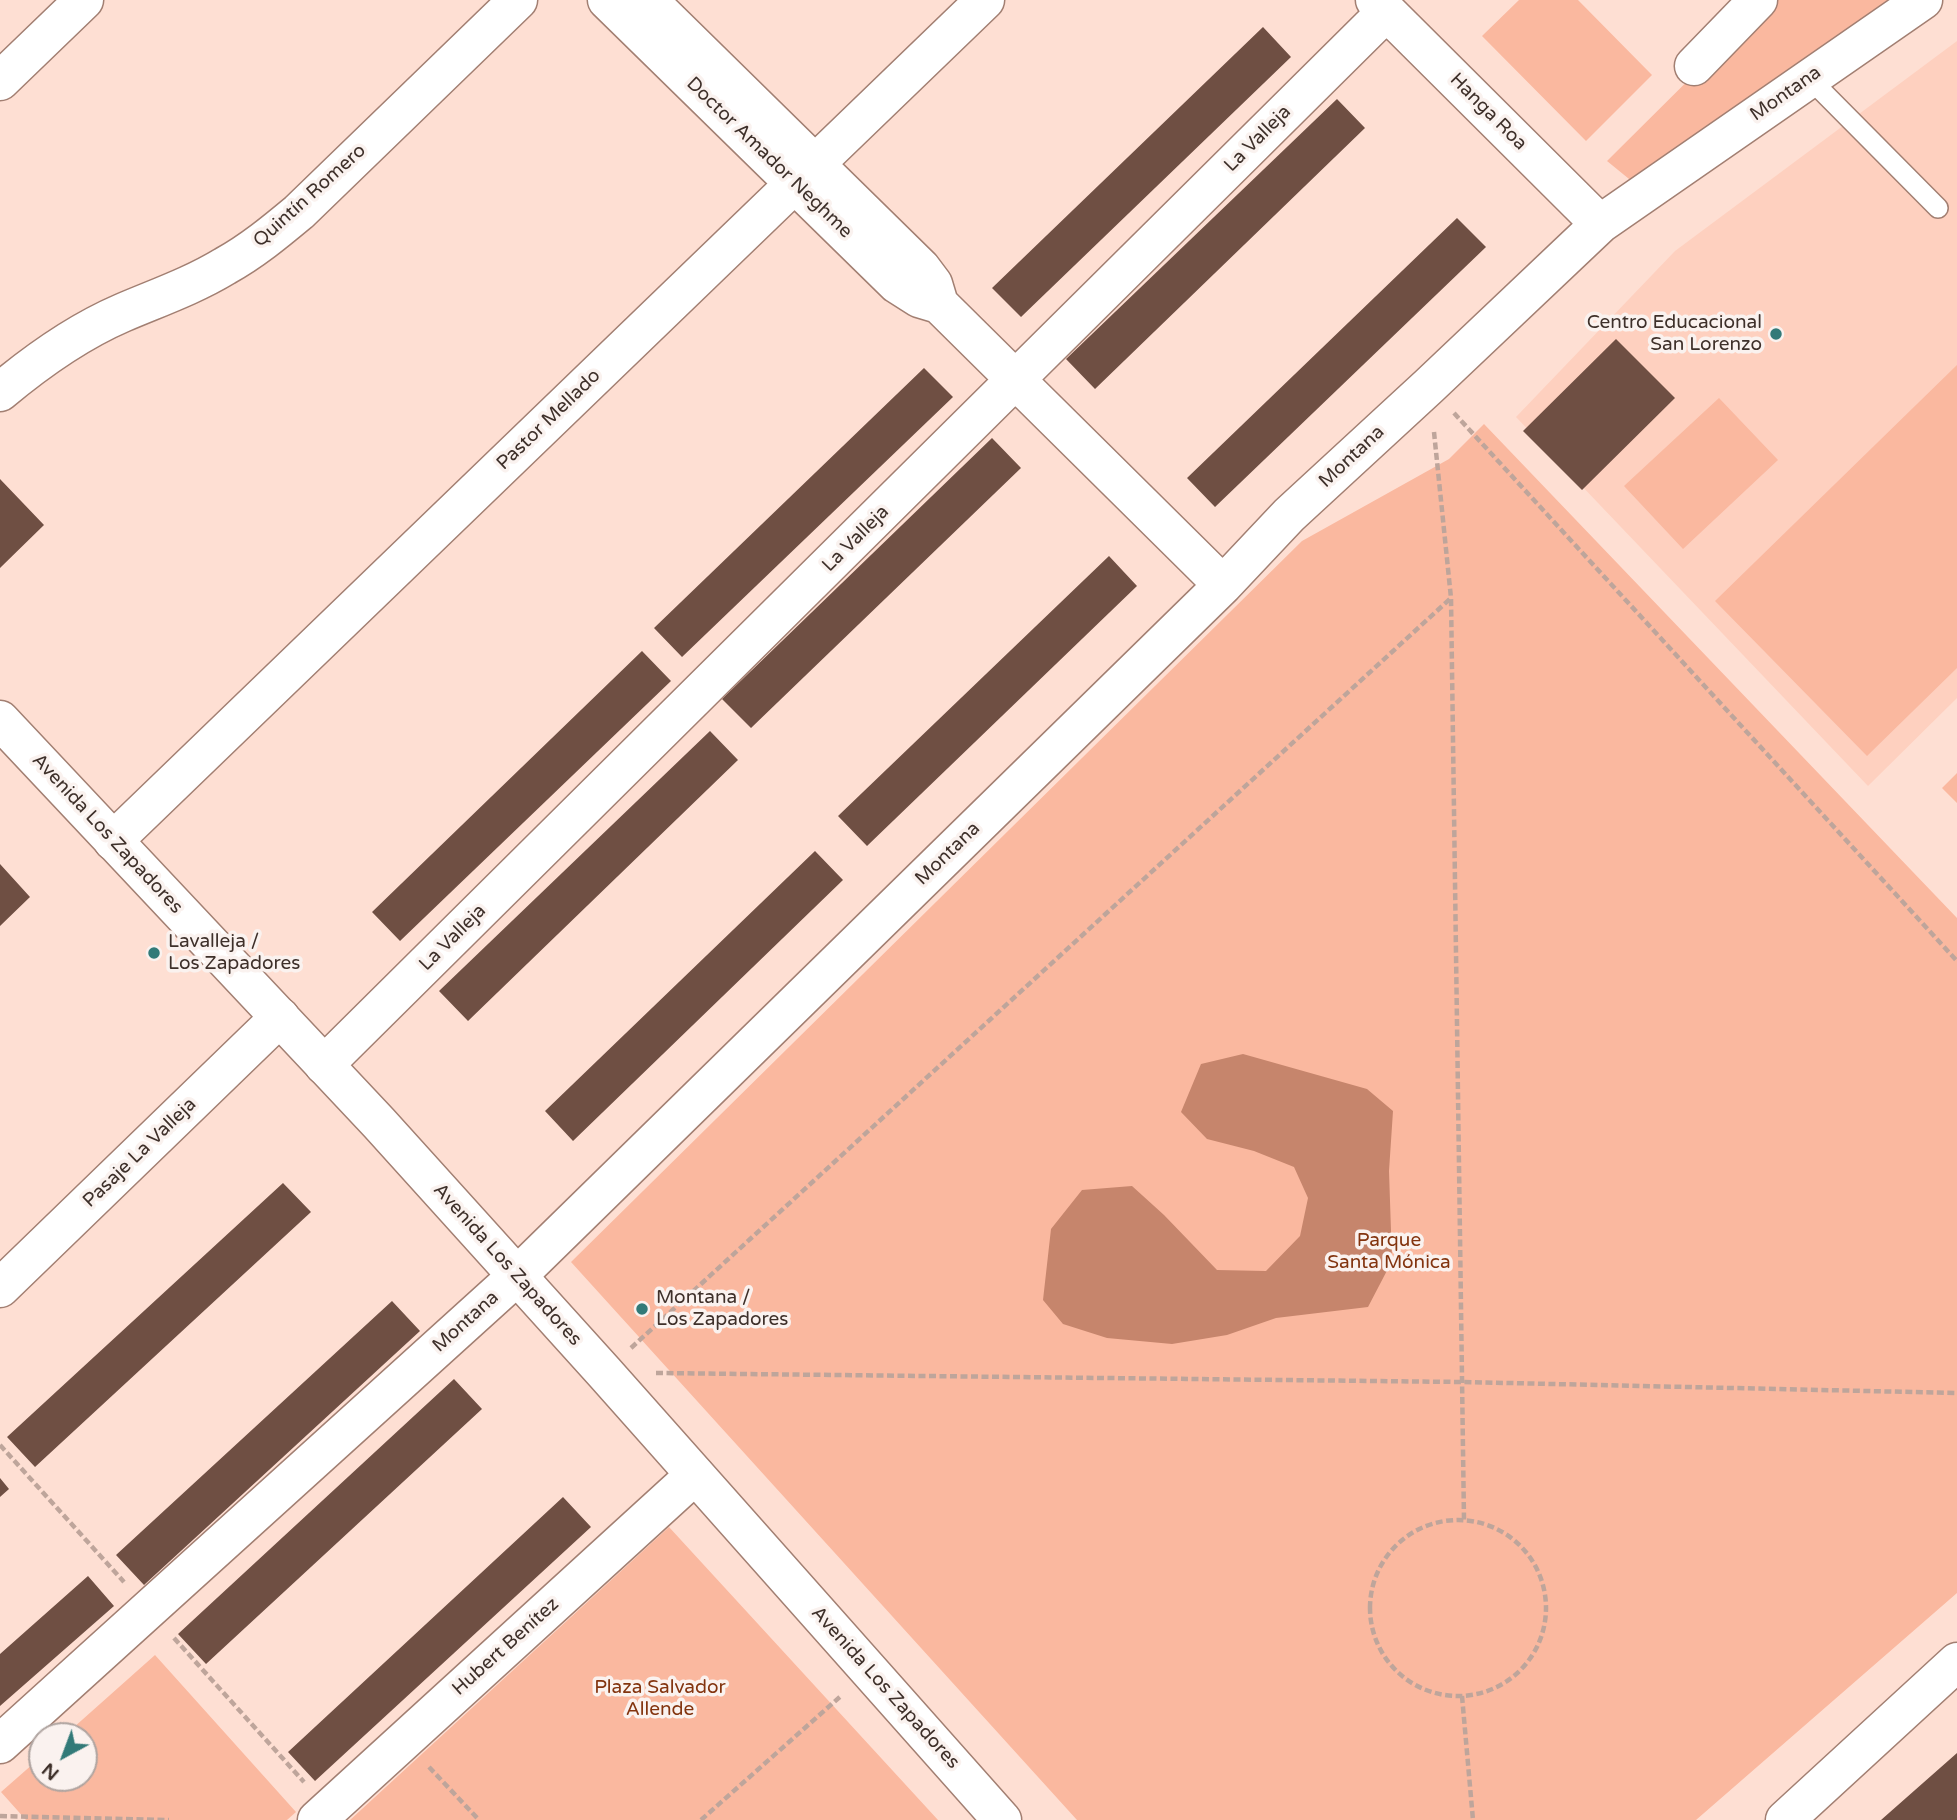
<!DOCTYPE html>
<html>
<head>
<meta charset="utf-8">
<style>
  body { margin:0 }
  #map { position:relative; width:1957px; height:1820px; overflow:hidden; background:#fedfd3; font-family:"Varela Round",sans-serif }
  canvas { display:block }
  .north { position:absolute; left:28px; top:1722px; width:70px; height:70px; box-sizing:border-box; background:#faf2ef; border:2px solid #afa4a0; border-radius:50%; rotate:221deg; font-size:19px; font-weight:700; line-height:28px; text-align:center; color:#3e302a }
  .north::after { content:''; display:block; margin:auto; width:24px; height:32px; background:#327a78; clip-path:polygon(50% 0,100% 100%,50% 72%,0 100%) }
</style>
</head>
<body>
<div id="map">
<canvas width="1957" height="1820"></canvas>
<div class="north">N</div>
</div>
<script>
const g = document.querySelector('canvas').getContext('2d');
g.lineJoin = 'round';
function fill(path, color) { g.fillStyle = color; g.fill(path, 'evenodd'); }
function trace(path, color, width, dash) { g.strokeStyle = color; g.lineWidth = width; g.lineCap = dash ? 'butt' : 'round'; g.setLineDash(dash || []); g.stroke(path); }
function label(font, color, halo, rows, align = 'center') {
  g.font = font + ' "Varela Round",sans-serif'; g.lineWidth = 7; g.setLineDash([]); g.textBaseline = 'middle'; g.strokeStyle = halo; g.fillStyle = color; for (const [text, x, y, turn = 0] of rows) {
    g.save(); g.translate(x, y); g.rotate((+turn || 0) * Math.PI / 180); g.textAlign = isNaN(turn) ? turn : align; if (halo) g.strokeText(text, 0, 0); g.fillText(text, 0, 0); g.restore();
  }
}
const built = new Path2D(`
  M1957 41V698L1868 786 1516 417 1675 251Z`);
const green = new Path2D(`
  M1519 0H1578L1652 75 1586 141 1482 36Z
  M1769 0H1891L1634 183 1607 161Z
  M1957 365V668L1867 756 1715 601Z
  M1719 398 1778 460 1683 549 1624 486Z
  M1484 424 1957 918V1593L1696 1820H1077L571 1262 1302 541 1449 459Z
  M1957 773V803L1942 788Z
  M669 1527 938 1820H350Z
  M155 1655 296 1812 287 1820H26L1 1792 42 1756V1778H84V1736H64Z`);
const water = new Path2D(`
  M1243 1054 1367 1089 1393 1111 1389 1171 1392 1261 1368 1307 1276 1318 1227 1335 1172 1344 1107 1338 1063 1324 1043 1300 1051 1229 1082 1190 1132 1186 1164 1215 1217 1270 1266 1271 1300 1236 1308 1198 1294 1167 1254 1151 1207 1139 1181 1112 1201 1064Z`);
const building = new Path2D(`
  M1263 27 1291 57 1021 317 992 288Z
  M1337 99 1365 128 1095 389 1066 359Z
  M1457 218 1486 247 1215 507 1187 478Z
  M1616 339 1675 398 1582 490 1523 431Z
  M924 368 953 397 682 657 654 628Z
  M992 438 1021 468 751 728 722 699Z
  M0 479 44 525 0 568Z
  M1109 556 1137 586 867 846 838 816Z
  M642 651 671 681 400 941 372 912Z
  M710 731 738 760 468 1021 439 991Z
  M815 851 843 880 573 1141 545 1111Z
  M0 864 30 897 0 926Z
  M283 1183 311 1212 35 1467 7 1437Z
  M392 1301 420 1331 144 1585 116 1555Z
  M454 1379 482 1409 206 1664 178 1634Z
  M0 1478 9 1489 0 1497Z
  M563 1497 591 1527 315 1781 288 1752Z
  M88 1576 114 1606 0 1706V1654Z
  M1957 1753V1820H1881Z`);
const path = new Path2D(`
  M1454 413 1957 961
  M1434 432 1451 598 1464 1520
  M631 1348 1451 598
  M656 1373 1463 1382 1957 1393
  M0 1445 124 1582
  M1370 1608a88 88 0 1 1 176 0a88 88 0 1 1-176 0Z
  M174 1638 304 1782
  M1462 1696 1473 1820
  M429 1767 479 1820
  M0 1816 169 1820
  M701 1820 842 1695`);
const service = new Path2D(`
  M1809 78 1938 208`);
const minor = new Path2D(`
  M607 0 897 284 919 298 939 304 1223 585
  M648 0 921 268 933 284 939 304
  M1375 0 1600 224
  M1694 66 1758 0
  M0 81 84 0
  M0 392C37 361 78 332 122 313 157 298 192 286 225 266 252 251 275 232 299 212L518 0
  M113 841 985 0
  M324 1065 1386 12
  M0 1288 280 1017
  M0 1744 517 1276 1223 585 1289 515 1429 386 1600 224 1923 0
  M317 1820 695 1475`);
const secondary = new Path2D(`
  M0 720 379 1123 604 1372 1002 1820
  M1785 1820 1957 1662`);
const markers = [
  [1776,334,7,"#327a78"],
  [154,953,7,"#327a78"],
  [642,1309,7,"#327a78"]
];
const streetNames = [
  ["Montana",1786,94,-35],
  ["Hanga Roa",1488,112,45],
  ["La Valleja",1258,139,-45],
  ["Doctor Amador Neghme",769,158,44],
  ["Quintín Romero",310,196,-42],
  ["Pastor Mellado",549,420,-44],
  ["Montana",1352,457,-43],
  ["La Valleja",856,539,-45],
  ["Avenida Los Zapadores",107,834,47],
  ["Montana",948,854,-44],
  ["La Valleja",453,938,-45],
  ["Pasaje La Valleja",140,1153,-44],
  ["Avenida Los Zapadores",507,1265,48],
  ["Montana",466,1322,-42],
  ["Hubert Benítez",506,1647,-42],
  ["Avenida Los Zapadores",885,1688,48]
];
const poiNames = [
  ["Centro Educacional",1762,323,"right"],
  ["San Lorenzo",1762,345,"right"],
  ["Lavalleja /",168,942],
  ["Los Zapadores",168,964],
  ["Montana /",656,1298],
  ["Los Zapadores",656,1320]
];
const parkNames = [
  ["Parque",1389,1241],
  ["Santa Mónica",1389,1263],
  ["Plaza Salvador",660,1688],
  ["Allende",660,1710]
];
fill(built, '#fed0bf');
fill(green, '#fab89f');
fill(water, '#c6856c');
fill(building, '#6f4f43');
trace(service, '#a27f72', 22);
trace(minor, '#a27f72', 41);
trace(secondary, '#a27f72', 41);
trace(path, '#bea59b', 4.5, [7, 3.5]);
trace(service, '#fff', 19);
trace(minor, '#fff', 38);
trace(secondary, '#fff', 38);
for (const [x, y, r, color] of markers) { const dot = new Path2D(); dot.arc(x, y, r, 0, 2 * Math.PI); g.fillStyle = color; g.fill(dot); trace(dot, '#faf2ef', 2.5); }
label('19px', '#3e302a', '#faf2ef', streetNames);
label('19px', '#3e302a', '#faf2ef', poiNames, 'left');
label('19px', '#83340f', '#faf2ef', parkNames);
</script>
</body>
</html>
